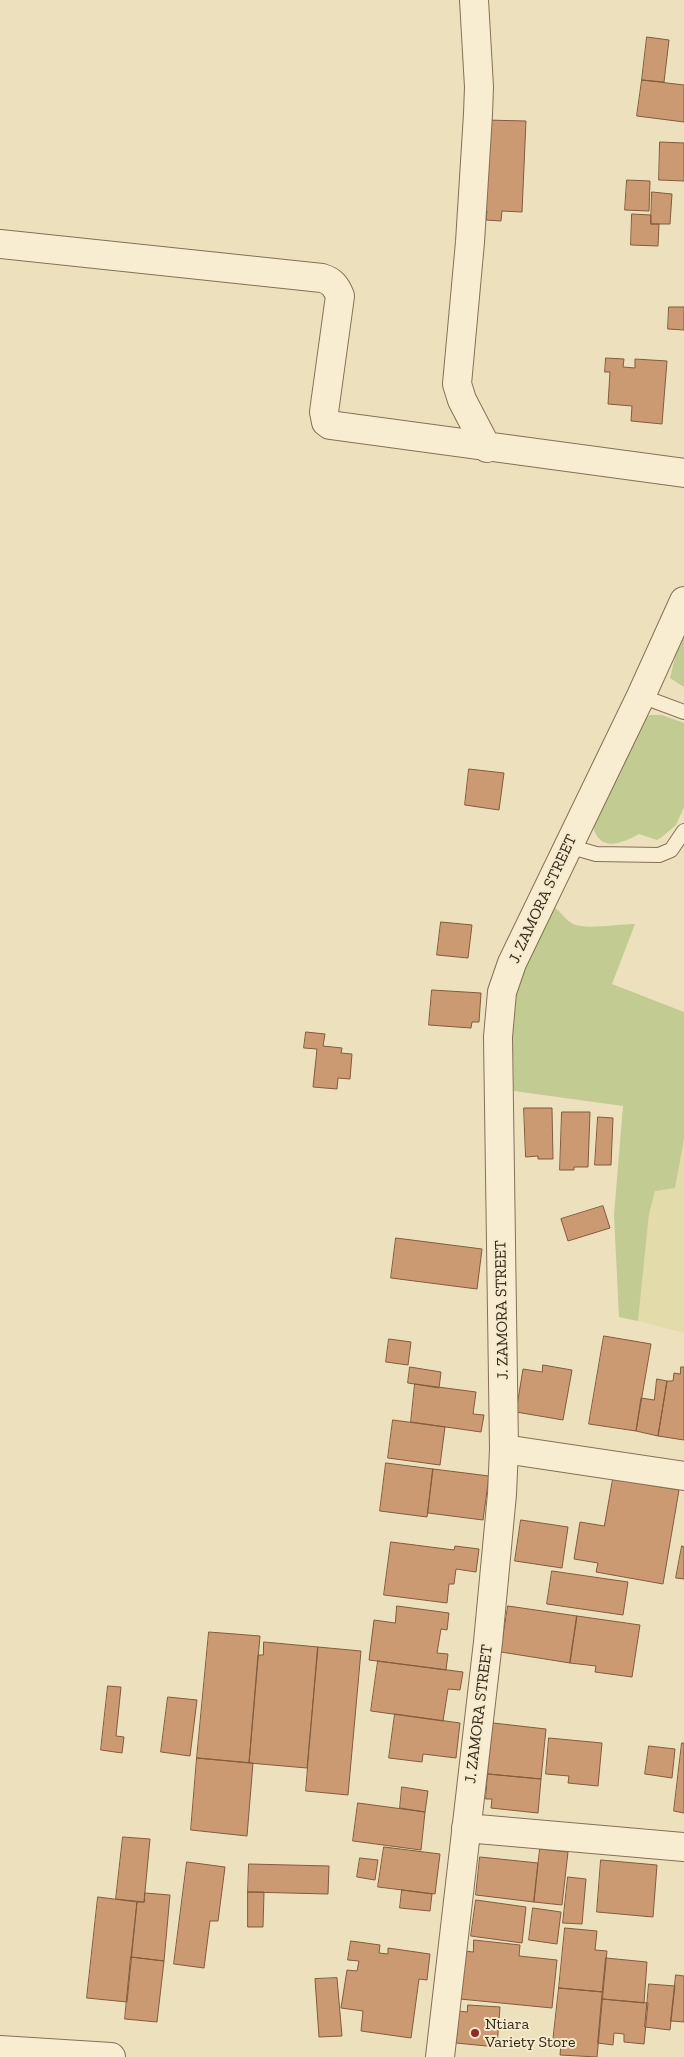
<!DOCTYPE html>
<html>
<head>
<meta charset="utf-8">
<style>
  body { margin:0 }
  canvas { display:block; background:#ede0bd }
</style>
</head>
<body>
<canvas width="684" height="2057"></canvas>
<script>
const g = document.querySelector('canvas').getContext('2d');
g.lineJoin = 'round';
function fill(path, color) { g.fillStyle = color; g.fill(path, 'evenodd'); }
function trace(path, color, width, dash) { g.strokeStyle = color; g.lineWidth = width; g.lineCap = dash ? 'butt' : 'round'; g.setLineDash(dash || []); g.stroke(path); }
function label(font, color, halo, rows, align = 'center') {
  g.font = font + ' "Zilla Slab",serif'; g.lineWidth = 4; g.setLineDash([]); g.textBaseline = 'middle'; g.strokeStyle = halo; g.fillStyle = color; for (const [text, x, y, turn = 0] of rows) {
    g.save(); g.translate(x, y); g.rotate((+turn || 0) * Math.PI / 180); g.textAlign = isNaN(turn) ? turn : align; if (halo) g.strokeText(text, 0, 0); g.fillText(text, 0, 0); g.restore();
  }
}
const farmland = new Path2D(`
  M684 1139V1333L638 1321 649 1214 655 1190 675 1188Z`);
const green = new Path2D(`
  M684 636V687L670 678 677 650Z
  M650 715H662L684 723V807L676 825 662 837 657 840 639 834C623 843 600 853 593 827L644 717Z
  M549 905C560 908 563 919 573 924 586 930 620 924 635 924L612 984 684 1012V1139L675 1188 655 1191 649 1214 638 1321 619 1317 614 1215 623 1106 514 1091 512 1015 514 994Z`);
const building = new Path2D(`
  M647 37 669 40 664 82 642 80Z
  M642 80 684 85V122L637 116Z
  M485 120 526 121 522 212 502 211 501 221 486 220 487 211 481 210Z
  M660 142 684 143V181L659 180Z
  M627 180 650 181 649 211 625 210Z
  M652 192 672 194 670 224H651Z
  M632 214 651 215V224H659L658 246 631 245Z
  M669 307H684V330L668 329Z
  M606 358 624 359 623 367 635 368V359L667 361 662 424 631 421 632 406 608 404 610 372H605Z
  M469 769 504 773 499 810 465 805Z
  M441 922 472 925 468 958 437 955Z
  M432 990 481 993 479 1022H472L471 1028 429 1025Z
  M306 1032 325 1034 323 1046 342 1048 341 1053 352 1054 350 1079 338 1078 337 1089 313 1087 317 1049 304 1048Z
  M524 1108H552L553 1159H538V1156L526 1157Z
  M562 1112H590L588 1167H574V1170H560Z
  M598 1117 613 1118 611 1165H595Z
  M603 1206 610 1228 568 1241 561 1219Z
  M396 1238 482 1249 477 1289 391 1278Z
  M604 1336 651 1344 636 1431 589 1424Z
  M389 1339 411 1342 408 1365 386 1362Z
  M543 1365 572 1370 563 1420 516 1412 523 1369 542 1372Z
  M410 1367 441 1372 439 1388 408 1383Z
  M681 1367H684V1440L658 1436 667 1381H673L674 1373 680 1374Z
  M657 1379 667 1381 658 1436 636 1431 641 1398 654 1400Z
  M415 1384 476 1392 473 1414 484 1415 481 1432 411 1422Z
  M393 1420 445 1427 440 1465 388 1458Z
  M386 1463 433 1469 427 1517 380 1511Z
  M433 1469 489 1476 483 1520 428 1513Z
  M613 1479 679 1490 663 1584 596 1572 598 1563 574 1559 580 1522 604 1526Z
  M521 1520 568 1527 562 1568 515 1561Z
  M391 1542 454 1550 455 1546 479 1549 476 1572 456 1569 454 1584H449L447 1603 384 1595Z
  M682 1546 684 1547V1579L676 1578Z
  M552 1571 628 1582 623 1615 547 1604Z
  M397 1606 449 1613 447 1630 441 1629 437 1653 448 1654 446 1670 369 1660 374 1620 395 1623Z
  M508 1606 577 1616 570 1663 501 1652Z
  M577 1616 640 1625 632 1677 595 1672 596 1666 570 1663Z
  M209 1632 260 1636 249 1763 197 1758Z
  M264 1642 318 1647 307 1768 249 1763 258 1655H263Z
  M318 1647 361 1651 348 1795 306 1791Z
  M378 1661 463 1672 460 1690 448 1689 443 1721 371 1711Z
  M108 1686 121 1687 116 1736 124 1737 122 1753 101 1750Z
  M168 1697 197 1700 190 1756 161 1752Z
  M395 1714 460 1723 456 1758 423 1754 422 1762 389 1758Z
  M493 1723 546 1729 541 1779 488 1774Z
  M549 1738 602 1743 598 1786 568 1783 569 1776 546 1774Z
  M682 1743H684V1813L674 1811Z
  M649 1746 675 1749 672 1778 645 1774Z
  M197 1758 253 1763 247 1836 191 1830Z
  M488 1774 541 1779 538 1813 491 1808 492 1799H486Z
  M402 1787 428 1791 425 1812 400 1808Z
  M358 1803 425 1812 421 1850 353 1841Z
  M123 1837 150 1839 144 1902 116 1899Z
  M384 1847 440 1854 435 1894 378 1887Z
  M540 1849 568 1852 562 1905 534 1902Z
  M480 1857 538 1863 534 1902 476 1895Z
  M360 1858 378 1860 375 1880 357 1877Z
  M601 1860 657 1865 653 1917 597 1912Z
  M187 1862 225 1867 218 1921H210L204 1968 174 1964Z
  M249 1864 329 1866 328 1894 248 1892Z
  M568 1877 586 1879 582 1924 563 1923Z
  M402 1890 432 1894 430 1911 400 1908Z
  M248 1892H264L263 1927H248Z
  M145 1893 170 1895 164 1961 131 1957 137 1902H144Z
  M98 1897 137 1902 127 2002 87 1998Z
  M476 1900 526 1907 522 1943 471 1936Z
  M533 1908 561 1912 557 1944 529 1940Z
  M565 1928 597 1931 595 1950 607 1951 603 1992 559 1988Z
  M474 1940 520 1945 519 1956 557 1960 552 2008 460 1999 465 1951 473 1952Z
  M351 1941 380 1945 379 1953 388 1954V1948L430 1954 427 1980 419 1979 411 2038 361 2031 363 2011 341 2008 347 1970 357 1971 359 1961 348 1960Z
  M131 1957 164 1961 157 2022 125 2019Z
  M606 1958 647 1962 644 2003 602 1999Z
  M676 1975 684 1976V2022L671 2021Z
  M337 1978 342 2036 319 2037 315 1979Z
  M649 1984 675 1986 670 2030 645 2027Z
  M559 1988 603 1992 597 2057 560 2055 561 2044 553 2042Z
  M602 1999 648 2003 644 2044 624 2042V2034L614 2033 613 2045 598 2043Z
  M468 2005 500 2007 497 2047 456 2043 459 2011 467 2012Z`);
const service = new Path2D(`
  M641 696 684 712
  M568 846 596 854 659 855 671 850 684 831`);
const minor = new Path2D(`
  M474 0 479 87 478 114 470 242 457 384 462 400 487 448
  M0 244 322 278C332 281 336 286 340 296L324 412 326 422 330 425 684 473
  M504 1449 684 1476
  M466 1828 684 1847
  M0 2050 111 2057
  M440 2057 488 1642 502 1494 504 1449 498 1037 502 992 512 963 641 696 684 601`);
const markers = [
  [475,2033,5,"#932927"]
];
const streetNames = [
  ["J. ZAMORA STREET",543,899,-65],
  ["J. ZAMORA STREET",502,1310,-91],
  ["J. ZAMORA STREET",479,1714,-83]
];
const poiNames = [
  ["Ntiara",485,2024],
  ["Variety Store",485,2042]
];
fill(farmland, '#e3dbaa');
fill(green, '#c2cb91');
fill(building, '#cb9a72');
trace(building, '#835b3c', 1);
trace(service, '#857056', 16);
trace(minor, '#857056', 30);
trace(service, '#f8edd0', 14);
trace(minor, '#f8edd0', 28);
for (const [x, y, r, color] of markers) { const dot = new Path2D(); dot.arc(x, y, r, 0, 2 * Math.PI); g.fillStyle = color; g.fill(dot); trace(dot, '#f5eacc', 2); }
label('16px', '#34281b', '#f5eacc', streetNames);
label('16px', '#34281b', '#f5eacc', poiNames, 'left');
</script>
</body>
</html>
